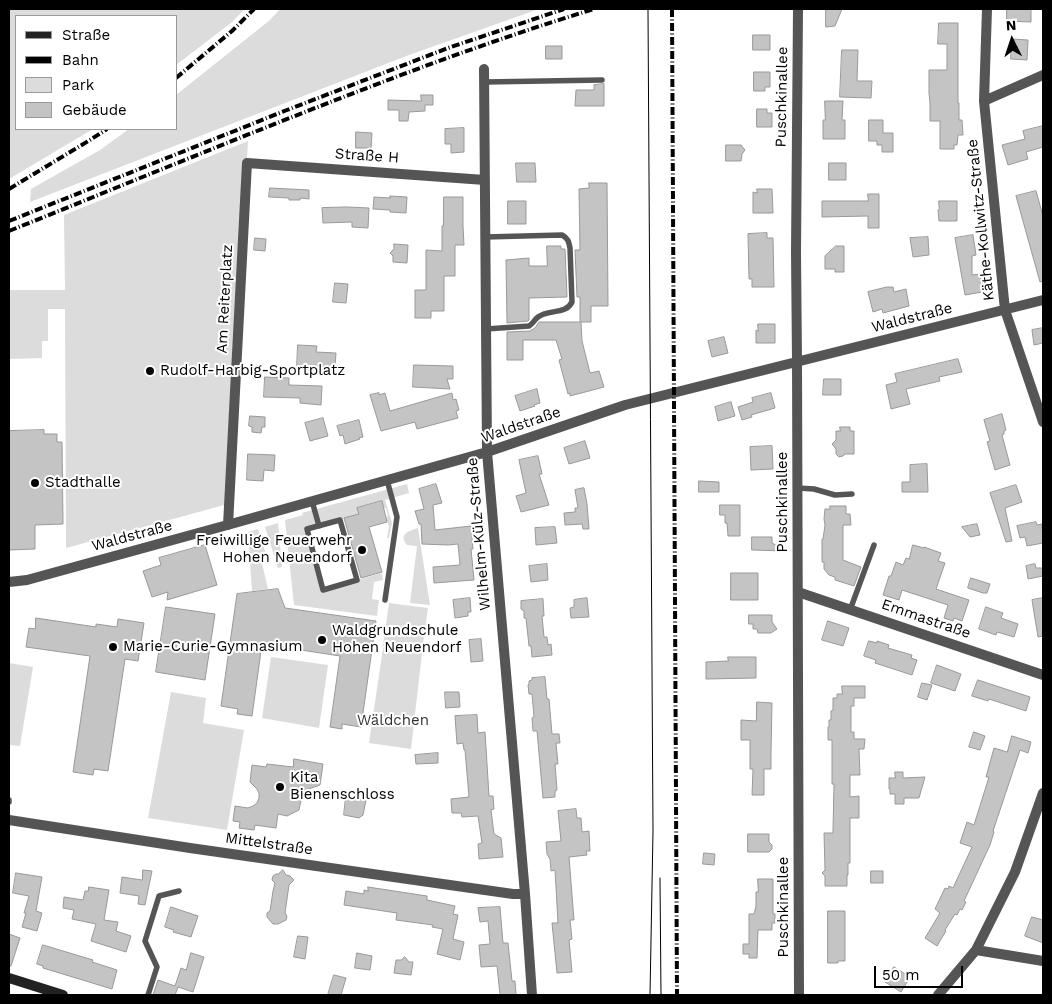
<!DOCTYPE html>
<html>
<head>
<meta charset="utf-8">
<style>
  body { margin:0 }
  #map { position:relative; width:1052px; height:1004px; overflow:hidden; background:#fff; font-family:"Work Sans",sans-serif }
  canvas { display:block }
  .frame { position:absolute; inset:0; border:10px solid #000; pointer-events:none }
  .legend { position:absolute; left:15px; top:15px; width:162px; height:115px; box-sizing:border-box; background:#fff; border:1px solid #999; margin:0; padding:6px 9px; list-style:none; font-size:15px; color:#000 }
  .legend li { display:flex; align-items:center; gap:10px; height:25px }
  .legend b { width:25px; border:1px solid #999 }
  .north { position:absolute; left:987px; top:15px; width:50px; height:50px; -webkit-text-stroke:4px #fff; paint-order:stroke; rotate:356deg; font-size:14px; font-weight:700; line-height:20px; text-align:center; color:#000 }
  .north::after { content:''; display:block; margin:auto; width:18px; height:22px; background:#000; clip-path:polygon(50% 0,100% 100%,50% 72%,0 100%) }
  .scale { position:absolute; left:874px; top:966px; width:89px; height:22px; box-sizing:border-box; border:2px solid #000; border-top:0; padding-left:6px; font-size:15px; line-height:18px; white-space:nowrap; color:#000; -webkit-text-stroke:4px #fff; paint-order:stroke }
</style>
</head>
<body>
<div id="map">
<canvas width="1052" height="1004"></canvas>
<div class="frame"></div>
<ul class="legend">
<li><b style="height:6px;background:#222"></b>Straße</li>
<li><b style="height:6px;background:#000"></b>Bahn</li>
<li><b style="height:14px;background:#dcdcdc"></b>Park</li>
<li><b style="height:14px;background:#c4c4c4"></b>Gebäude</li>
</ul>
<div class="north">N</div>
<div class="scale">50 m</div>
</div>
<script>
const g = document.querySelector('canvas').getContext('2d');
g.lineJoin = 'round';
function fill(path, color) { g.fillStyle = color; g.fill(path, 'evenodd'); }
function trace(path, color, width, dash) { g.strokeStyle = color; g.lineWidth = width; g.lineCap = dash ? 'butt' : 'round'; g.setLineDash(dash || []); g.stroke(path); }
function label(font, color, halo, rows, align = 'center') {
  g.font = font + ' "Work Sans",sans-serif'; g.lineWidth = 4; g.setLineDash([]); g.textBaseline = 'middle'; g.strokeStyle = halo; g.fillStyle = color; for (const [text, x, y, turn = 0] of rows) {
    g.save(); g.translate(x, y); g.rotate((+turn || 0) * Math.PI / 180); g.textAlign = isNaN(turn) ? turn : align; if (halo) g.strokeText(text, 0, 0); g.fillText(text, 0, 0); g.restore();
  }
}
const green = new Path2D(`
  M9 9H245L231 23 176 65V16H16V129H93L9 179Z
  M280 9H539L409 55 30 202 31 189 100 150 129 129H176V95L270 20Z
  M248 141 228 504 66 548 65 309H48V341H42V358L9 359V290H65L64 215Z
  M407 484 409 493 385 500 392 523 389 538H387L389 526 386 517 388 516 386 508H384L381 501 357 508 359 514 307 530 323 590 382 573 383 580 374 582 372 599 379 600 377 616 294 605 285 520 303 515 302 513Z
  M278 523 282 567 278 568 265 527Z
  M418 528 430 605 410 603 417 546 407 545C398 534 409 531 418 528Z
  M258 529 267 557 261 559 268 589 252 591 248 532Z
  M389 603 428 608 422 651 383 646Z
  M383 648 422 653 411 749 369 743Z
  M271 657 328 665 319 728 262 718Z
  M9 663 33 667 20 746 9 745Z
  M171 692 206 698 203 723 244 730 227 830 148 818Z`);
const building = new Path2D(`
  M826 9H842L835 26 826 27Z
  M1007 9H1031V22L1007 21Z
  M939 23H958V103H959V120H962L963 135H958L957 145H954V149H940V121H930V103L929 93V70H947V44H938Z
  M753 35H770V50H753Z
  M1012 39 1028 40 1027 60 1011 59Z
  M546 46H562V59H546Z
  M842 50H858L857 81H872L871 98 840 97Z
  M754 72H770V87H765V91H754Z
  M604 84V106H575L576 90H594V85Z
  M421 95H433V105H425V111L409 112 408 121H399V110H388V100L421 101Z
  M825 101H843L842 120H845V139H823V120H825Z
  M757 109H767V113H772V127H757Z
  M869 120H883V133H893V152H882V145H877V141H869Z
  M1043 126V147L1026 152 1028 159 1008 165 1002 145 1025 139 1023 131Z
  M464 128V152L451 153V144H445V129Z
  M356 132 372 133 371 148H356Z
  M726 145H741L745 150 742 154 741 161H726Z
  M516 163H535L536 182H517Z
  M829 163H846V180H829Z
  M589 183H607L608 306H591V322H581L582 341 590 373 599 371 604 387 570 396V393L568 394 559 360 562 359 556 340H523V360H507V332L530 331 535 328 539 322H580V297H577L575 250H580L579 189 589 188Z
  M270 188 309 190V199L300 198V200H289V198L269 197Z
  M757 189H772L773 213H753V192L757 193Z
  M1036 191 1043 216V281L1040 282 1016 196Z
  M868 194H879V228H868V216L822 217V201H868Z
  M390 196 407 197 406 213 390 212V210L373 209 374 197 390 198Z
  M444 197H463V226L464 245H455V276H444V311H431V318H415V290H426V250L442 251V226H443Z
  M508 201H526V224H508Z
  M939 201H957V221H939L938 210 939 209Z
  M347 207 369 208 368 228 352 227V222L323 223 322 208Z
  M767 233V238H773L774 287H752V279H749L748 234Z
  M973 235 976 255 972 256V275L980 274 982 292 965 295 955 238Z
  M928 237 929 255 913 257 910 238Z
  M255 238 266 239 265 251 254 250Z
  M394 244 408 245 407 263 393 262V256L390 253 394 249Z
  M547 246H561V249H565L567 297 529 298V320L528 321 507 323 506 260 529 258V266H547Z
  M836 246H844V272H835V269H825V256Z
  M335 283 348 284 346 303 333 302Z
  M887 287H893L894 292 906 289 909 306 883 313 882 309 873 312 868 292Z
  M758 324H775V343H756V330L758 331Z
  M1043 328V343L1034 345 1032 330Z
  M724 337 728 353 712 357 708 341Z
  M298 345 317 346 316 352 336 353 335 367H297Z
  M958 359 962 372 939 377 940 381 906 389 910 404 891 409 886 385 897 382 895 374Z
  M414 365 453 366V379H447L450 389 413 387Z
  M265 377 289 378V385L322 386 321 405 300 403V398L264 397Z
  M824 379H841V395H823Z
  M537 389 540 403 534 405 535 406 520 411 515 396Z
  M379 393V395L385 393 390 411 452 393 453 400 456 399 459 410 456 411 458 418 417 429 415 422 381 431 370 395Z
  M771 393 775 408 751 415 752 417 742 420 738 407 753 402 752 398Z
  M731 402 735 416 718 421 715 407Z
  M1002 414 1006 430 1004 431V434L1002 435 1010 465 995 470 987 442 990 441 984 420Z
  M250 416 265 417V427H262L261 433 252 432V427L249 426Z
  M323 418 328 436 310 441 305 423Z
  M359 420 363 437 359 438 360 439 345 444 343 435 340 436 337 426Z
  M840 427H850V431H854V454H845L843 456 839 457 836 454V449L832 444 836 440V431H840Z
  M44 430V434H57V442H62L63 524 35 525V549L9 550V431Z
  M585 441 590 458 569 464 564 448Z
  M772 446 773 469 751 470 750 447Z
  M248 454 275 455 274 471 264 470 263 481 247 480Z
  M538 456 542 474H539L549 505 521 512 516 496 526 493 519 460Z
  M927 464 928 492H902V482H910V465Z
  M699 481 719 482V492H699Z
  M436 484 442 503 433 505 435 530 471 526 473 549H471L474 580 434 583 433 567 460 565 458 544 448 545 422 544 421 524H419L415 511 424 509 419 489Z
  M1016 485 1022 502 1005 508 1012 541 1006 542 990 493Z
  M584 488 587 504 589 529H583L582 524 565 525 564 513 575 512V508H578L575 490Z
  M382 501 387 522 369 527 382 572 361 578 344 518 359 514 357 508Z
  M720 505H740V536H728L727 523H725V515H720Z
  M830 506H846V514H850L851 525H843V560L861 567 854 586 835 580V577L829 575 824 569V562H822V539H823L825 525 824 519 825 509H830Z
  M1036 522 1037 525 1042 524 1043 543 1027 546 1025 537 1020 538 1017 526Z
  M977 524 980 535 970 537 962 527Z
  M555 527 557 543 536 545 535 528Z
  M752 537H772V543L786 551 752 550Z
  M205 545 217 585 167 600 168 592 152 597 143 571 161 565 159 558Z
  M913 545 924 548V547L941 553 938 561 945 563 936 589 969 600 962 621 954 618 953 621 944 618 948 605 902 590 899 600 883 595 889 576H891L896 562 903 565 906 558 909 559Z
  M547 564 548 580 531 582 529 566Z
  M1035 564 1036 568H1043V576L1028 579 1026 566Z
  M731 573H758V600H731Z
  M971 578 990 584 987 593H983L968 588Z
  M278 589 285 608 376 621 361 727 342 724V729L330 727 340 656 262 644 252 716 237 714 238 709 221 706 237 594Z
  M470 598 471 612H468V616L455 618 453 600Z
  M587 598 589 617 571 618 570 608 574 607V600Z
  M1043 598V636L1038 637 1032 600Z
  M543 599 544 616H542L544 637H547L548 645 551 644 552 655 532 657 531 646H529L526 618H524V611L521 609V601Z
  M166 607 215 614 205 680 156 672Z
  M986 607 1003 613 1001 618 1018 624 1014 637 997 632 996 635 979 629Z
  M749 615H772V622L777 629 771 633H758L757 629H753V624H749Z
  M36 618 96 627V624L117 627 118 619 144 623 138 661 125 659 108 771 94 769 93 775 73 772 90 656 26 647 29 628 35 629Z
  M828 621 849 628 843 646 822 640Z
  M481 639 483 661 471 662 469 640Z
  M869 641 877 643V641L889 645 888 648 912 655 911 658 917 660 912 675 875 663 876 660 864 656Z
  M728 657H756V678L706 679V662L728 661Z
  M937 665 961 674 955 691 931 683Z
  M545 677 547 699H549L552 734H559L560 743H556L558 764H555L557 790 555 791V797L543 798 537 731H533L532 718 534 717 532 694H529L528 685 529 684V681L532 680V678Z
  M978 680 1030 697 1026 711 989 699 988 701 972 696Z
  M922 683 932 685 927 700 918 697Z
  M842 686H865V698H854V706H851V732H854V739H865L864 749H859L860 775H850V797L859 796V818H850V863H848V875H847V886H825V876L822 873 825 870 824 833H833V831L834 784H832V740H828V727H829V720H831V711L833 710V698H837V694H842Z
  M445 692H459L460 707 446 708Z
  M757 702 772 703 771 752V769H764V795H752L753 769H750V740H741V720L756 721Z
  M477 715 478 733 485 732 489 796H493L494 809 491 810 494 834 501 838 503 857 479 859 478 844 482 843 478 816 462 817 461 813H452L451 799 469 797 465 750H464L463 743 457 744 455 716Z
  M974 732 985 736 980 750 969 747Z
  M1012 736 1031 742 1028 753 1020 750 993 831 994 832 990 845 964 901 966 902 962 910 960 909 957 915 955 914 945 930 946 931 937 946 925 938 940 913 935 909 945 888 948 889 949 886 953 888 972 847 960 843 967 822 974 825 989 777H986L994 748 1007 752Z
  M438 753V763L416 764 415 755Z
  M294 759 323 764 320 785 303 791 299 810 287 816 278 814 276 828 255 825 254 830 239 828 240 822 233 821 235 806 248 808 253 806 257 803 259 798V793L257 789 250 782 252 765 266 767 267 764 293 767Z
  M895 772H903V778L925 777 919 798H904V804H895V794H890V789H889V778H895Z
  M346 797 366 800 363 815 359 818 344 815Z
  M576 809 577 818H581L582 832 589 831 590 851H586L587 855 569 857 574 920H570L572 939 569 940 572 972 557 973 552 923H558L555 870 551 871 550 859 547 854 546 842 561 841 558 811Z
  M748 834H769V842L772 845V849L769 852H748Z
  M704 853 715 854 714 865 703 864Z
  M143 870 152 871 145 905 138 904 139 896 120 893 122 877 142 880Z
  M283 870 286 875 290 876 294 880 289 885 285 913 287 916 286 920 278 924H273L267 917V913L270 911 273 891 275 883 272 880 273 876 276 874H278Z
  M871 871H883V883H871Z
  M16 873 42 877 36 911 42 913 37 931 22 927 26 913H24L29 896 13 893Z
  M758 879H773V914H775V923H772V930H758L757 958H749V954H743V944H749V914H754L756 906V892H758Z
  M89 887 109 890 104 920 118 922 116 931 131 936 126 952 91 941 96 924 72 919 74 910 63 908 64 897 83 900 85 891H88Z
  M368 887 427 896V900L455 906 453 914 458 915 453 939 464 942 460 960 437 954 443 929 432 927 433 925 396 920 397 913 344 905 346 891 364 894V890L368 891Z
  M171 907 198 916 191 937 173 932 174 930 165 927Z
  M500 907 503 943H508L512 981H515L516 995H500L497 966 481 967 479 945 490 944 488 921 480 922 478 908Z
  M828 911H845V961H838V963H828Z
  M1032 917 1043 920V943L1025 936Z
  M9 934 20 938 11 966H9Z
  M298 936 308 937 305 959 294 957Z
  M43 945 93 960 92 962 117 970 112 989 43 968V966L37 964Z
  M191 953 204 957 193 992 178 987 175 995H153L158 980 175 986 181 968 186 970Z
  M357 953 372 956 370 970 355 968Z
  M405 957 409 962H413L411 975 394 973 396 960H401Z
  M894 967 910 977 901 992 885 982Z
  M334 975 346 978 341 995H328Z`);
const lane = new Path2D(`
  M485 82 602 80
  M485 237 562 235C568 238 569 242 570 248L572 302C566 315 548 309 538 317 534 320 533 324 529 326L486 329
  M798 488 814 489 835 495 852 494
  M312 501 319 526
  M340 520 357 580 323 590 307 529Z
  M385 600 397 517 387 480
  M850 610 874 545
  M9 802V800
  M148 995 157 967 145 941 159 896 179 891`);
const street = new Path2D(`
  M798 9 796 252 797 361 799 995
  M987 9 984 101 1005 310 1043 422
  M484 69 487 452 525 894 532 995
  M984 101 1043 75
  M228 525 247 163 485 180
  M9 582 27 580 231 524 487 452 625 405 1043 300
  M798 592 1043 675
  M9 820 190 848 513 894H525
  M976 950 1043 961
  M938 995 976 950 1015 872 1043 793`);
const secondary = new Path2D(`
  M9 978 63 995`);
const tram = new Path2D(`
  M648 9 653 831 650 995
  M660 878 661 995`);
const rail = new Path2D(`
  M672 9 677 995
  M176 78 232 31 254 9
  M9 189 90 140 107 129
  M9 221 287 110 448 48 564 9
  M9 231C126 184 242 136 359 91 437 61 515 33 594 9`);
const markers = [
  [150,371,5,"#000"],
  [35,483,5,"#000"],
  [362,550,5,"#000"],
  [322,640,5,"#000"],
  [113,647,5,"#000"],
  [280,787,5,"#000"]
];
const streetNames = [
  ["Puschkinallee",782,97,-89],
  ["Straße H",367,156,4],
  ["Käthe-Kollwitz-Straße",981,220,-96],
  ["Am Reiterplatz",225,299,-87],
  ["Waldstraße",912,318,-14],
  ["Waldstraße",521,425,-19],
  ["Puschkinallee",783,502,-90],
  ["Wilhelm-Külz-Straße",479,534,-95],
  ["Waldstraße",132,536,-15],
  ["Emmastraße",926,619,19],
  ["Mittelstraße",269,844,8],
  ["Puschkinallee",784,907,-90]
];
const poiNames = [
  ["Rudolf-Harbig-Sportplatz",160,371],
  ["Stadthalle",45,483],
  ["Freiwillige Feuerwehr",352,541,"right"],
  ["Hohen Neuendorf",352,558,"right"],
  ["Waldgrundschule",332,631],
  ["Hohen Neuendorf",332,648],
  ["Marie-Curie-Gymnasium",123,647],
  ["Kita",290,778],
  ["Bienenschloss",290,795]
];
const parkNames = [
  ["Wäldchen",393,721]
];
fill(green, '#dcdcdc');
fill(building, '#c4c4c4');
trace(building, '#999', 1);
trace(lane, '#555', 5.5);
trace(street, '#555', 10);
trace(secondary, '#222', 10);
trace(tram, '#000', 1);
trace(rail, '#000', 4, [8, 2.5, 1, 2.5]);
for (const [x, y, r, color] of markers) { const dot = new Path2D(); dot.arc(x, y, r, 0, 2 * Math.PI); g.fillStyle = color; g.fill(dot); trace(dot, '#fff', 2); }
label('15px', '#000', '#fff', streetNames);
label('15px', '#000', '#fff', poiNames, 'left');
label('15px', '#333', '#fff', parkNames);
</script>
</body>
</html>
